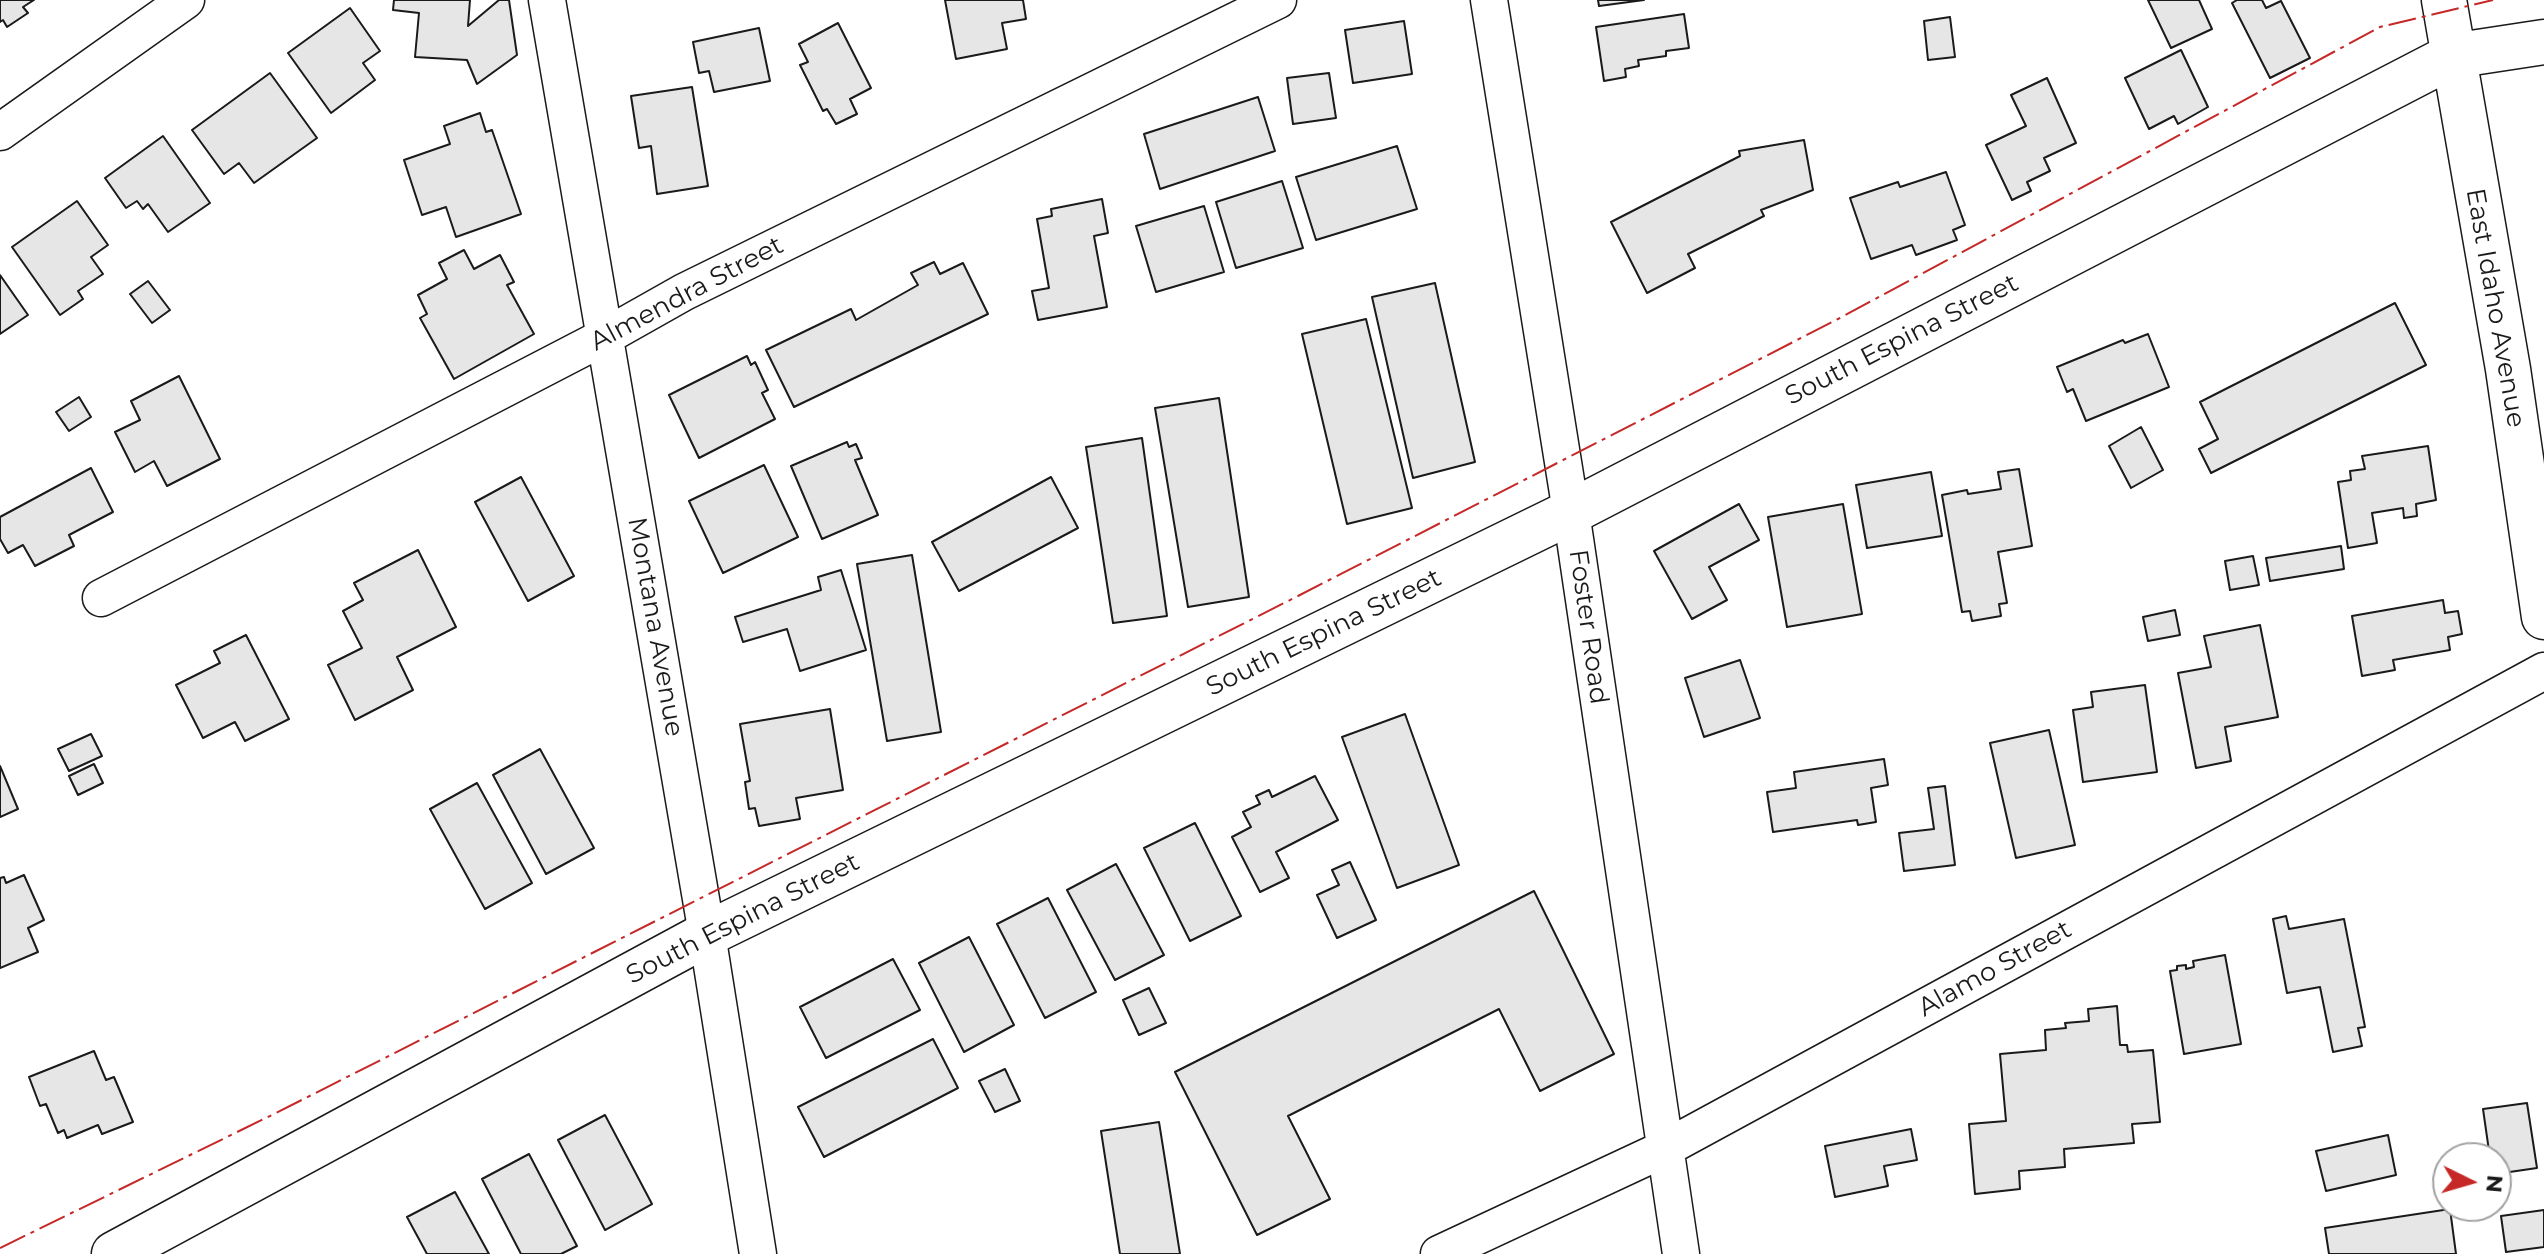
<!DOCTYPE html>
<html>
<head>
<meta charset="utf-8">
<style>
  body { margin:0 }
  #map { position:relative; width:2544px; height:1254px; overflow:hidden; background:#fff; font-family:Montserrat,sans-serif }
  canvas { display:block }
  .north { position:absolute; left:2432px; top:1142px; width:80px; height:80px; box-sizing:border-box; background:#fff; border:2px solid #a3a3a3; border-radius:50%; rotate:95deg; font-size:22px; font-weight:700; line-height:32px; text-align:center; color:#1a1a1a }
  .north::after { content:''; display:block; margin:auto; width:28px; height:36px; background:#c62828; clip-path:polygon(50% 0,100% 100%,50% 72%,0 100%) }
</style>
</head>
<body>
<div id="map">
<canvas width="2544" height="1254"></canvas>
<div class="north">N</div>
</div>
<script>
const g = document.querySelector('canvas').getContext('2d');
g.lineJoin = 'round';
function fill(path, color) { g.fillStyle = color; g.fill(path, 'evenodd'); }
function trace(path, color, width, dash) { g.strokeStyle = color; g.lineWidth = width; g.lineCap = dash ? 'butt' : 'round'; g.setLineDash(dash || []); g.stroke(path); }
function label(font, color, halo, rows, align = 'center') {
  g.font = font + ' Montserrat,sans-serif'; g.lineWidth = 6; g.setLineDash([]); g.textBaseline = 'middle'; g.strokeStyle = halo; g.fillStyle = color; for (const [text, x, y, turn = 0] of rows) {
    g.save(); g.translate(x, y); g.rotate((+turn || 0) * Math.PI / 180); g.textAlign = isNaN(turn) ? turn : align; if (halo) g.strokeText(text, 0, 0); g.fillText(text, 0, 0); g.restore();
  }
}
const building = new Path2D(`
  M0 0H34L23 7 28 13 7 27 3 20 0 22Z
  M394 0H470L468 26 499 0H509L517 55 477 84 467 60 415 57 419 13 393 10Z
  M945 0H1023L1026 19 1002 23 1007 49 956 59Z
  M1598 0H1644L1599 6Z
  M2148 0H2199L2212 29 2171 48Z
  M2237 0H2262L2266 8 2281 1 2310 58 2270 78 2232 3Z
  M350 8 380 51 363 63 375 80 331 113 288 53Z
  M1684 14 1689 48 1666 51V56L1638 60 1639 66 1625 69 1626 77 1604 81 1596 27Z
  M1950 17 1955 57 1928 60 1924 21Z
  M1404 21 1412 74 1353 83 1345 30Z
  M838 23 871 88 850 99 857 114 836 124 827 109 823 111 800 65 808 62 799 44Z
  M759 28 770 81 714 92 709 71 699 73 693 42Z
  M2181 50 2208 107 2178 124 2174 116 2149 129 2125 78Z
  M270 73 317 138 254 183 239 163 224 174 192 130Z
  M1329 73 1336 118 1293 124 1287 78Z
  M2047 78 2076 143 2044 158 2050 171 2027 182 2031 191 2012 200 1986 145 2026 126 2011 95Z
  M692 87 708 186 657 194 651 146 639 148 631 96Z
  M1258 97 1275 151 1160 189 1144 134Z
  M480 113 486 132 492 130 521 214 456 237 446 207 422 215 404 160 450 144 444 126Z
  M163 136 210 203 168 232 148 204 143 209 137 201 126 208 105 178Z
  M1804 140 1813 190 1761 210 1764 216 1688 254 1695 268 1647 293 1611 222 1740 156 1739 151Z
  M1397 146 1417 209 1316 240 1296 177Z
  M1946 172 1965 225 1953 230 1957 240 1916 255 1912 245 1871 259 1850 198 1898 182 1900 187Z
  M1282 181 1303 248 1236 268 1216 202Z
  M1102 199 1108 233 1094 236 1107 307 1038 320 1032 291 1049 288 1037 219 1052 216 1051 209Z
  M77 201 108 245 91 257 103 274 78 291 83 299 60 315 12 247Z
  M1204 206 1224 272 1156 292 1136 226Z
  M464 250 474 269 500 255 514 282 507 285 534 334 454 379 420 318 427 314 418 295 447 279 439 263Z
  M934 262 940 274 963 263 988 314 794 407 766 350 851 309 856 320 918 285 911 273Z
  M0 275 28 315 0 334Z
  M148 281 170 310 152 323 130 294Z
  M1435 283 1475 462 1413 478 1372 297Z
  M2395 303 2426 365 2211 473 2199 449 2218 439 2200 402Z
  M1366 319 1412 508 1347 524 1302 334Z
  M2148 334 2169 387 2086 421 2073 389 2067 392 2057 367 2123 340 2125 343Z
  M747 356 751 365 755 362 768 390 762 393 775 419 699 458 669 395Z
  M179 376 220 459 167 486 154 461 135 472 115 432 140 420 131 401Z
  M79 397 91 417 69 431 56 412Z
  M1219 398 1249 597 1188 607 1155 408Z
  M2141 427 2163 470 2131 488 2109 446Z
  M1142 438 1167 616 1113 623 1086 447Z
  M847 442 849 447 856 444 862 458 855 460 878 515 822 539 791 466Z
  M2428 446 2436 500 2416 504 2417 516 2404 518 2403 508 2372 513 2377 543 2348 548 2338 482 2351 480 2350 471 2365 469 2362 456Z
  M764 465 798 537 723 573 689 501Z
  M91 468 113 512 69 535 74 546 35 566 23 545 8 553 0 539V517Z
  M2019 469 2032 546 1998 552 2007 603 1999 604 2001 616 1972 621 1970 611 1962 612 1942 495 1967 490 1968 494 2001 489 1998 472Z
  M1931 472 1942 536 1867 548 1856 485Z
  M521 477 574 576 528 601 475 502Z
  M1051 477 1078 528 959 591 932 542Z
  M1739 504 1759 540 1709 567 1727 600 1692 619 1654 551Z
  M1843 504 1862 614 1787 627 1768 517Z
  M2341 546 2344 569 2270 581 2266 558Z
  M418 550 456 627 397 657 413 690 355 720 328 665 362 648 343 611 363 600 354 583Z
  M912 555 941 732 887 741 857 564Z
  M2253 556 2259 585 2230 590 2225 561Z
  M841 570 866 650 800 671 787 629 743 642 735 617 821 590 818 577Z
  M2443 600 2445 613 2458 611 2462 634 2448 637 2450 650 2393 660 2395 670 2362 676 2352 616Z
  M2175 610 2180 635 2148 641 2143 617Z
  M2260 625 2278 717 2225 727 2231 761 2196 768 2178 673 2211 667 2204 636Z
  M246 635 289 719 245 741 235 722 203 738 176 685 220 663 214 651Z
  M1740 660 1760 718 1704 737 1685 678Z
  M2145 685 2157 772 2083 782 2073 710 2093 707 2091 692Z
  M830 709 843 790 796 798 800 819 759 826 755 808 749 809 745 782 750 781 740 724Z
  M1405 714 1459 865 1397 888 1342 737Z
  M2049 730 2075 845 2016 858 1990 743Z
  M91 734 102 756 69 771 58 749Z
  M540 749 594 848 546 874 493 775Z
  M1884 759 1888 785 1871 788 1876 822 1858 825 1857 820 1773 832 1767 792 1796 788 1794 772Z
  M94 764 103 783 78 795 69 776Z
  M0 766 18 809 0 817Z
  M1315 776 1338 820 1276 852 1289 878 1260 892 1232 837 1251 827 1243 812 1260 804 1256 796 1269 790 1272 797Z
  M477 783 532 883 485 909 430 809Z
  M1945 786 1955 865 1904 871 1899 833 1934 829 1928 788Z
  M1195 823 1241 916 1190 941 1144 848Z
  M1350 862 1376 920 1337 938 1317 895 1339 885 1332 870Z
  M1116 864 1164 955 1115 980 1067 890Z
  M24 875 44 920 28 928 38 952 0 968V878L4 877 6 883Z
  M1534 891 1614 1054 1540 1091 1499 1009 1288 1116 1330 1199 1257 1235 1175 1072Z
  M1048 898 1096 992 1045 1018 997 924Z
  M2286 916 2289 929 2344 919 2365 1027 2358 1028 2362 1046 2333 1052 2320 987 2287 993 2273 919Z
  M969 937 1014 1025 964 1052 919 963Z
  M2225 955 2241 1044 2184 1054 2170 971 2177 970V966L2186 965V969L2194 967 2193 961Z
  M893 959 920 1010 826 1058 800 1007Z
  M1149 988 1166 1023 1139 1035 1123 1000Z
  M2117 1006 2120 1045H2127L2128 1052 2153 1050 2160 1122 2132 1124 2134 1143 2064 1149 2065 1167 2019 1171 2020 1189 1975 1194 1969 1124 2006 1121 2000 1054 2046 1050 2045 1030 2066 1028 2065 1023 2089 1021 2088 1009Z
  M933 1039 958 1088 824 1157 798 1107Z
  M94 1051 106 1080 114 1077 133 1122 102 1134 98 1125 67 1138 64 1130 58 1133 46 1104 40 1106 29 1077Z
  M1005 1069 1020 1101 995 1112 979 1081Z
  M2527 1103 2537 1168 2496 1174V1158H2490L2483 1109Z
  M605 1115 652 1204 605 1230 558 1140Z
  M1159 1122 1180 1254H1120L1101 1131Z
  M1911 1129 1917 1160 1884 1166 1888 1186 1835 1197 1825 1146Z
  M2388 1135 2396 1175 2326 1191 2316 1151Z
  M529 1154 577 1246 561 1254H521L482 1179Z
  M455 1192 489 1254H427L407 1217Z
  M2450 1209 2456 1254H2329L2325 1228Z
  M2544 1210V1247L2506 1252 2501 1216Z`);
const street = new Path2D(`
  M547 0 707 934 758 1254
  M1489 0 1571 512 1681 1254
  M0 132 186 0
  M101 598 606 336 684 292 1278 0
  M1439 1254 1664 1149 2544 671`);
const secondary = new Path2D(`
  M2444 0 2508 369 2544 617
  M114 1254 707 934 1571 512 2452 56 2544 42`);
const power = new Path2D(`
  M0 1248 274 1114 1298 596 1838 319 2380 27 2493 0`);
const streetNames = [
  ["Almendra Street",687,294,-28],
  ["East Idaho Avenue",2495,308,80],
  ["South Espina Street",1902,340,-27],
  ["Montana Avenue",655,627,80],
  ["Foster Road",1588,627,82],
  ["South Espina Street",1324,633,-26],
  ["South Espina Street",743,919,-27],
  ["Alamo Street",1995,969,-29]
];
fill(building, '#e6e6e6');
trace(building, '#1a1a1a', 2);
trace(street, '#1a1a1a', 39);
trace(secondary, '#1a1a1a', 47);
trace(street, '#fff', 36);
trace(secondary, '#fff', 44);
trace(power, '#c62828', 2, [28, 6, 4, 6]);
label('26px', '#1a1a1a', '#fff', streetNames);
</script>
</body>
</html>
